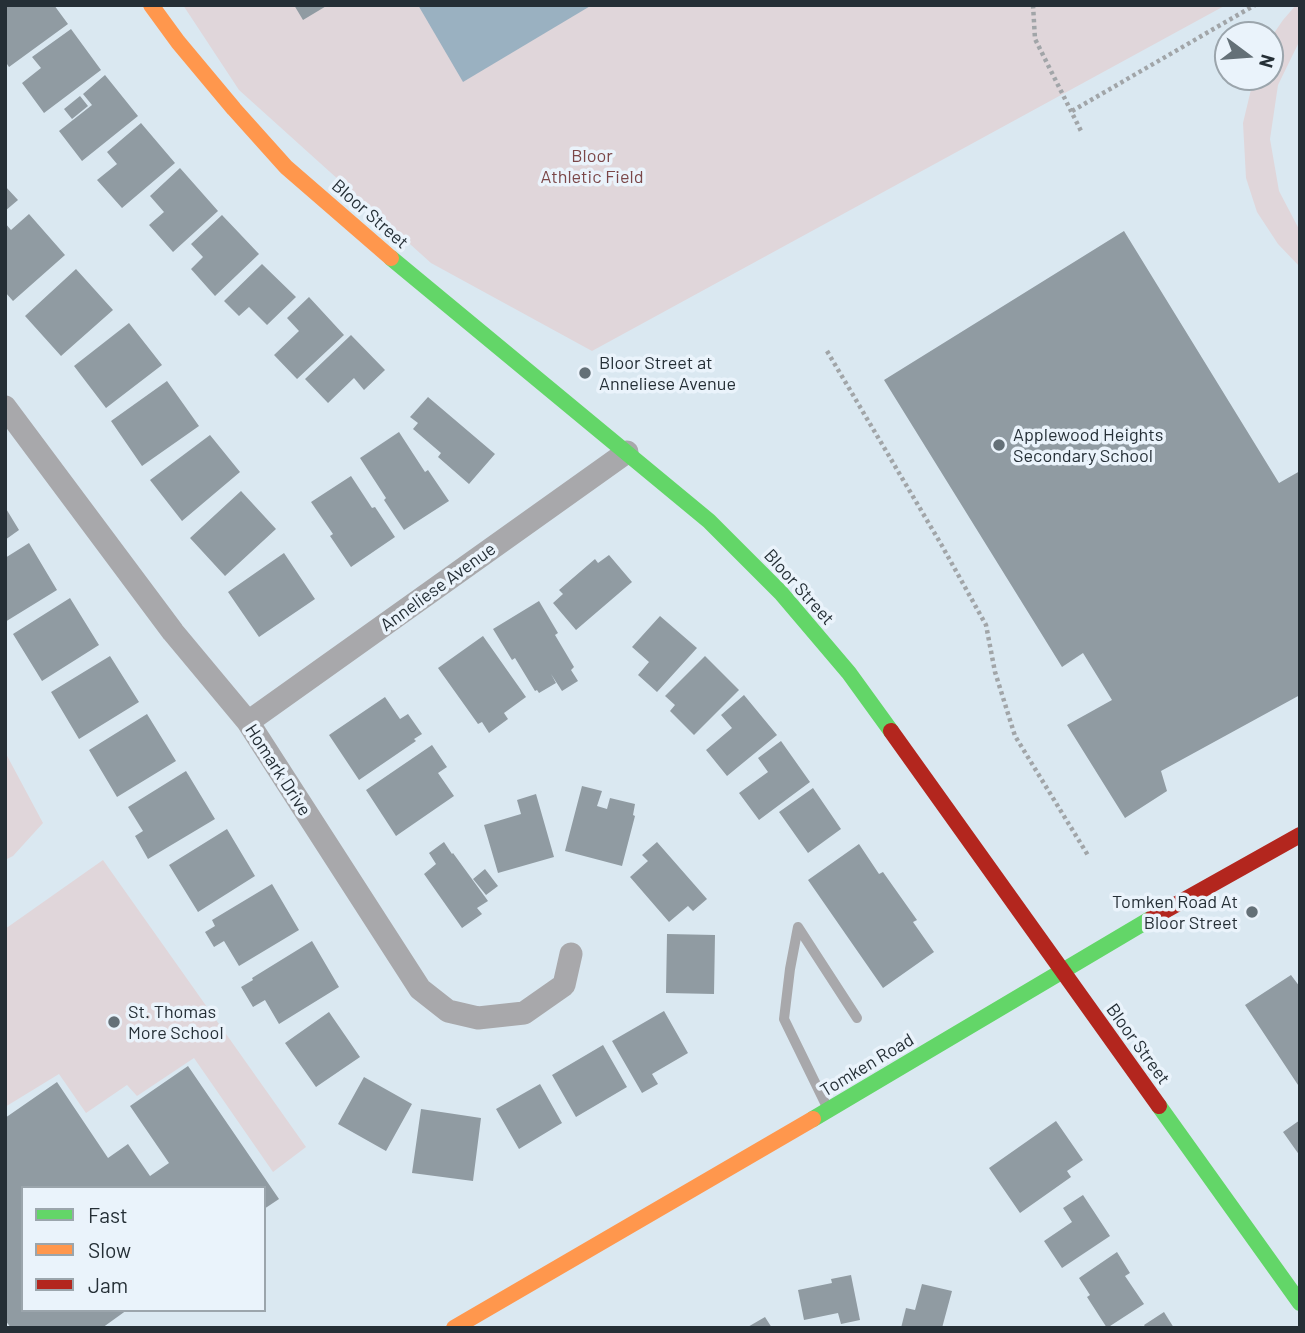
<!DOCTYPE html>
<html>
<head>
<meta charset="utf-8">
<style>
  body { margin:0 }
  #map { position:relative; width:1305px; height:1333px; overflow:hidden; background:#dae8f1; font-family:Barlow,sans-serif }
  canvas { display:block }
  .frame { position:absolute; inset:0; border:7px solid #252f36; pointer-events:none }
  .legend { position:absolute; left:21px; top:1186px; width:245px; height:126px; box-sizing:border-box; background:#eaf3fb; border:2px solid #9ba5ac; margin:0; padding:9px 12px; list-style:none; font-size:21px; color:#252f36 }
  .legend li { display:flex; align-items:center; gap:14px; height:35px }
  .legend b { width:35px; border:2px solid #9ba5ac }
  .north { position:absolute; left:1214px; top:21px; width:70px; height:70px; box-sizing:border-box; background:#eaf3fb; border:2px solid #9ba5ac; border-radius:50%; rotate:106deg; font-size:19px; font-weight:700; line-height:28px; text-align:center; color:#252f36 }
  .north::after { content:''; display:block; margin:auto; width:24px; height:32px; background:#647077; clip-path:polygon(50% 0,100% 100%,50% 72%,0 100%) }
</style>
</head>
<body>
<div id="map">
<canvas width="1305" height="1333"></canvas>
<div class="frame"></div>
<ul class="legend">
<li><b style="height:9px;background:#63d668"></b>Fast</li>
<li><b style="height:9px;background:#ff974d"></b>Slow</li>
<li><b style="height:9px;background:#b3261e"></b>Jam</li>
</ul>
<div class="north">N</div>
</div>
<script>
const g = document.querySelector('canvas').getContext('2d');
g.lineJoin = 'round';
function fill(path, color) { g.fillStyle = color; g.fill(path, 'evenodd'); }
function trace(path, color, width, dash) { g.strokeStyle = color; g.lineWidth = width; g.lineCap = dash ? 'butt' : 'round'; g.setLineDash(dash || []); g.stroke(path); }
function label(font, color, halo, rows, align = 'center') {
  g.font = font + ' Barlow,sans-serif'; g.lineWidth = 7; g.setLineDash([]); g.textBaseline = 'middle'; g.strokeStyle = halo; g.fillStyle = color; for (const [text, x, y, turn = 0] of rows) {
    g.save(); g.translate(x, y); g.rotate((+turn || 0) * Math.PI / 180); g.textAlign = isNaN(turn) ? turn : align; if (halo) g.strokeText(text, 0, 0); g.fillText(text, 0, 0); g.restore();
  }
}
const green = new Path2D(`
  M183 5H1226L592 351 431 263 239 90Z
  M1296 5H1300V40L1278 85 1270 139 1279 191 1300 231V267L1278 244 1257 212 1246 178 1243 123 1254 77H1270V39L1283 20Z
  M5 752 43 823 13 856 5 860Z
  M103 860 306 1147 273 1172 194 1058 137 1096 127 1085 86 1113 59 1074 5 1107V929Z`);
const water = new Path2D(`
  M418 5H592L463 82Z`);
const building = new Path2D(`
  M5 5H54L68 24 9 67 5 61Z
  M294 5H328L303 20Z
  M71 29 101 70 44 113 22 83 41 68 32 57Z
  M105 75 138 116 82 161 59 131 92 105 83 94Z
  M80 96 88 106 72 119 64 109Z
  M141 123 175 163 122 208 97 180 117 164 107 152Z
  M180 168 218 211 173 252 149 225 164 212 150 196Z
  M5 186 18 200 5 211Z
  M29 214 65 255 13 301 5 292V223L11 230Z
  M222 215 259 254 215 296 191 269 203 257 191 244Z
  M1124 231 1279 483 1300 471V695L1161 771 1167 791 1125 818 1067 725 1112 700 1083 653 1062 667 884 380Z
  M262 264 296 297 267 325 249 307 239 316 224 301Z
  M76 269 113 310 61 356 25 316Z
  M309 297 344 335 297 379 274 355 299 331 287 318Z
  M129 323 162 365 106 408 74 366Z
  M351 335 385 370 364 390 354 378 328 403 305 379Z
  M167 381 199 426 142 466 111 421Z
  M428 397 495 454 469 484 438 457 441 453 413 429 418 423 410 417Z
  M399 432 425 472 428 470 449 501 404 530 384 500 386 498 360 458Z
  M210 435 240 472 182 521 150 480Z
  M351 476 372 508 375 507 395 537 351 567 330 536 333 534 311 502Z
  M241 491 276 529 225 576 190 538Z
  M5 507 19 530 5 540Z
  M29 543 57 590 5 622V558Z
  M284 553 315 599 259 637 228 592Z
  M609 555 632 582 576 630 553 603 563 594 559 590 595 559 598 563Z
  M70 598 99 645 42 681 13 634Z
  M539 601 558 633 555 635 574 667 571 670 578 681 562 691 551 674 556 683 539 693 537 690 535 691 515 658 512 660 493 629Z
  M660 616 697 648 657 692 638 675 649 662 632 647Z
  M483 636 526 697 504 713 508 719 489 733 482 722 478 724 438 668Z
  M110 656 139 702 79 739 51 692Z
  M705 656 739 690 694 735 670 711 675 705 665 696Z
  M744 695 777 735 727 776 706 750 732 728 721 715Z
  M385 697 400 719 408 714 422 734 414 739 416 741 359 780 329 735Z
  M147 714 176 761 117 797 89 750Z
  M781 741 810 782 759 820 739 793 768 772 758 758Z
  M432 745 447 767 438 773 454 796 396 836 366 790Z
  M186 771 215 819 148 859 135 836 143 831 128 807Z
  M582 786 602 791 597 806 607 809 610 798 635 804 633 815 635 816 622 866 565 851Z
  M813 788 841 829 808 853 779 812Z
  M536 794 554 857 498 873 484 825 521 814 517 800Z
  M227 829 255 876 198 912 169 865Z
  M444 842 452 854 453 853 488 901 477 908 482 914 462 928 424 874 436 864 429 853Z
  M657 842 707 899 693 911 688 906 669 922 630 877 648 861 642 855Z
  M859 844 879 874 883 872 917 920 913 922 934 952 883 988 808 880Z
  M485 869 498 886 486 895 473 879Z
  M272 884 299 930 239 966 224 941 214 947 205 932 215 926 212 920Z
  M667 934 715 935 714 994 666 993Z
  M312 941 339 987 279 1024 265 1000 253 1007 241 987 253 980 252 978Z
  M1291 975 1300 987V1088L1245 1005Z
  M664 1011 688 1053 652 1074 658 1084 642 1093 612 1041Z
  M329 1012 360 1057 316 1087 285 1043Z
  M603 1045 627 1087 576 1117 552 1075Z
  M188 1066 279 1199 264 1209V1188H23V1310H127L102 1328H11L5 1320V1118L57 1082 108 1158 128 1144 150 1176 169 1163 130 1106Z
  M364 1077 412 1104 386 1151 338 1124Z
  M540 1084 562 1123 519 1149 496 1109Z
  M421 1109 481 1118 473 1181 412 1173Z
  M1300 1120V1156L1283 1132Z
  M1056 1121 1083 1160 1067 1171 1071 1177 1020 1213 989 1168Z
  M1083 1195 1110 1236 1062 1268 1044 1241 1072 1222 1063 1208Z
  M1117 1252 1130 1273 1125 1276 1144 1304 1107 1328 1087 1297 1090 1295 1079 1278Z
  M851 1275 860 1320 841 1324 838 1313 804 1320 798 1290 832 1283 831 1279Z
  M922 1284 952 1291 942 1328H901L906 1308 915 1310Z
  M1164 1312 1174 1328H1146L1144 1325Z
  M765 1317 772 1328H746Z`);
const path = new Path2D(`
  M1033 5 1035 39 1081 131
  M1072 111 1255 5
  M827 351 941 544 986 625 995 672 1015 736 1089 857`);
const lane = new Path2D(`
  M828 1109 784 1019 790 969 798 927 857 1018`);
const street = new Path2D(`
  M5 407 173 632 248 722 420 989 448 1011 478 1018 524 1013 564 985 571 954
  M248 722 627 452`);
const fast = new Path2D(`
  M391 258 709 521 781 593 849 673 891 731
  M1159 1106 1300 1303
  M813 1119 1152 918`);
const slow = new Path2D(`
  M151 5 178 42 234 109 286 167 391 258
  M454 1328 813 1119`);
const jam = new Path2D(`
  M891 731 1159 1106
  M1152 918 1300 835`);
const markers = [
  [585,373,7,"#647077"],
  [999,445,7,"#647077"],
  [1252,912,7,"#647077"],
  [114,1022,7,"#647077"]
];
const parkNames = [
  ["Bloor",592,156],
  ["Athletic Field",592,177]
];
const streetNames = [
  ["Bloor Street",370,214,41],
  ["Anneliese Avenue",438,587,-36],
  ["Bloor Street",799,587,48],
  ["Homark Drive",278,770,57],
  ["Bloor Street",1138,1044,54],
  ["Tomken Road",867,1065,-31]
];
const poiNames = [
  ["Bloor Street at",599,363],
  ["Anneliese Avenue",599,384],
  ["Applewood Heights",1013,435],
  ["Secondary School",1013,456],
  ["Tomken Road At",1238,902,"right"],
  ["Bloor Street",1238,923,"right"],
  ["St. Thomas",128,1012],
  ["More School",128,1033]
];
fill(green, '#e0d6da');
fill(water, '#9ab1c1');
fill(building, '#909ba2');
trace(path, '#a1a5a8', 4.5, [3.5, 3.5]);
trace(lane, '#a8a8ab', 10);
trace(street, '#a8a8ab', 23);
trace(fast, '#63d668', 16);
trace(slow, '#ff974d', 16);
trace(jam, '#b3261e', 16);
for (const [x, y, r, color] of markers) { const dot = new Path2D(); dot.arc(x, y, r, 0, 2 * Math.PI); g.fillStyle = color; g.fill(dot); trace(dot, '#eaf3fb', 2.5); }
label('18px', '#7b4748', '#eaf3fb', parkNames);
label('18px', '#252f36', '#eaf3fb', streetNames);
label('18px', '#252f36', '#eaf3fb', poiNames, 'left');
</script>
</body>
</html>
